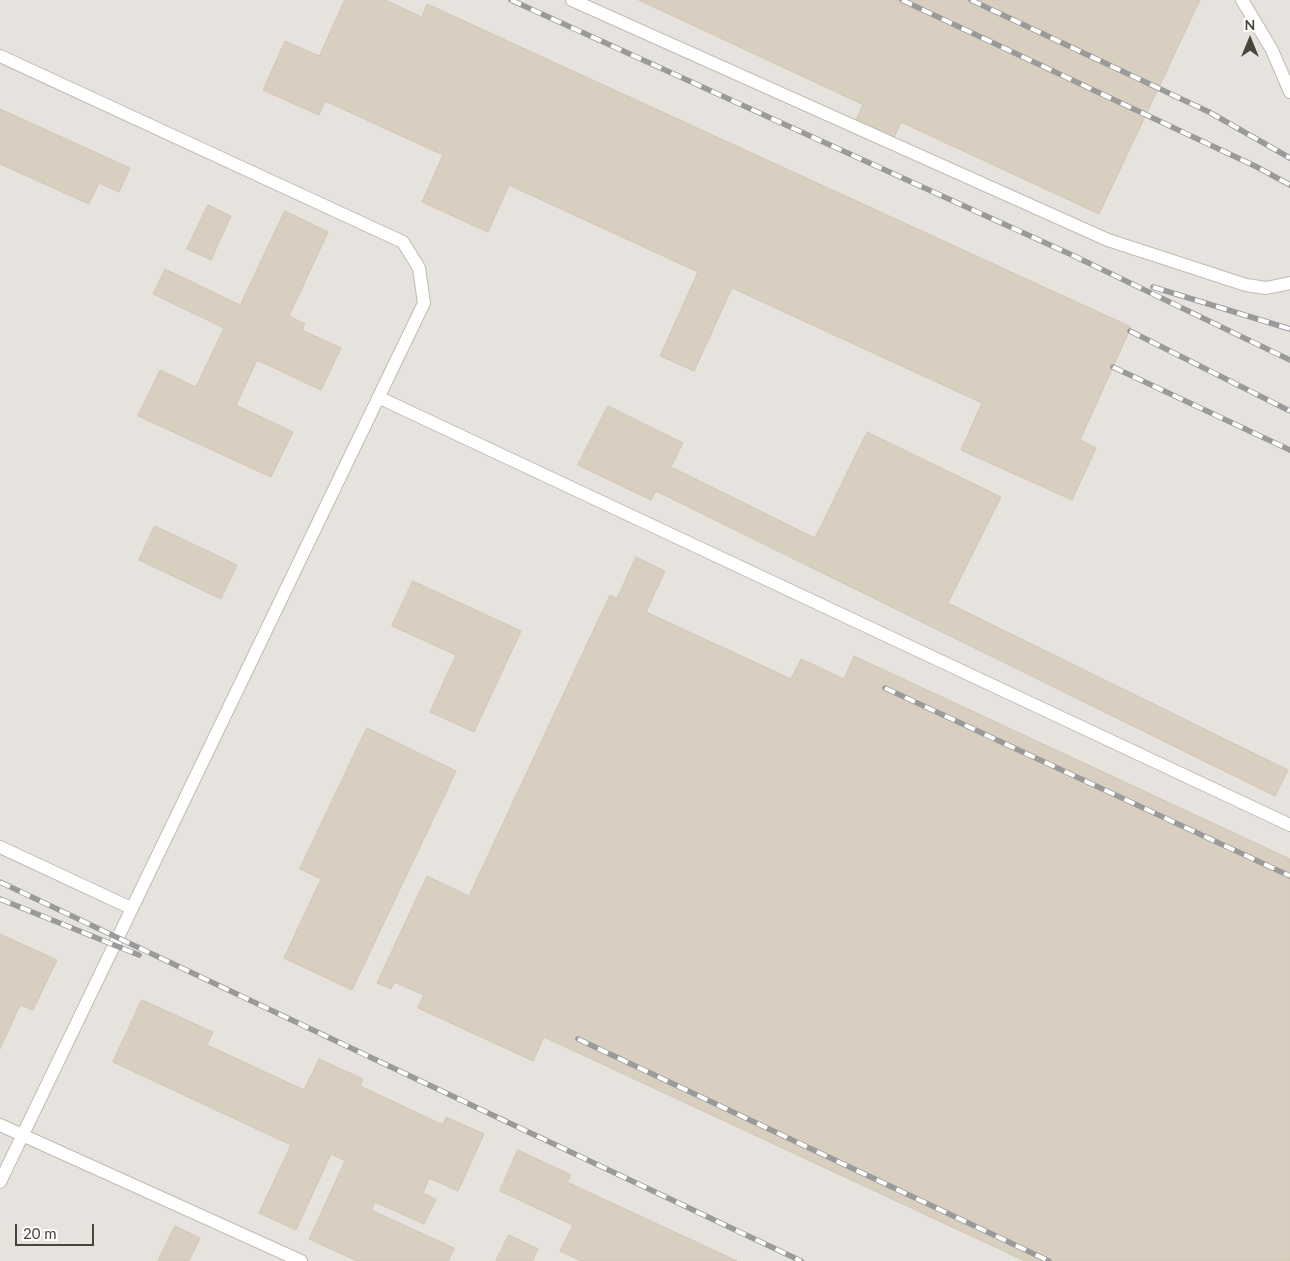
<!DOCTYPE html>
<html>
<head>
<meta charset="utf-8">
<style>
  body { margin:0 }
  #map { position:relative; width:1290px; height:1261px; overflow:hidden; background:#f6f3ec; font-family:Lato,sans-serif }
  canvas { display:block }
  .north { position:absolute; left:1225px; top:15px; width:50px; height:50px; -webkit-text-stroke:4px #fff; paint-order:stroke; rotate:0deg; font-size:14px; font-weight:700; line-height:20px; text-align:center; color:#4b4439 }
  .north::after { content:''; display:block; margin:auto; width:18px; height:22px; background:#4b4439; clip-path:polygon(50% 0,100% 100%,50% 72%,0 100%) }
  .scale { position:absolute; left:15px; top:1224px; width:79px; height:22px; box-sizing:border-box; border:2px solid #4b4439; border-top:0; padding-left:6px; font-size:15px; line-height:18px; white-space:nowrap; color:#4b4439; -webkit-text-stroke:4px #fff; paint-order:stroke }
</style>
</head>
<body>
<div id="map">
<canvas width="1290" height="1261"></canvas>
<div class="north">N</div>
<div class="scale">20 m</div>
</div>
<script>
const g = document.querySelector('canvas').getContext('2d');
g.lineJoin = 'round';
function fill(path, color) { g.fillStyle = color; g.fill(path, 'evenodd'); }
function trace(path, color, width, dash) { g.strokeStyle = color; g.lineWidth = width; g.lineCap = dash ? 'butt' : 'round'; g.setLineDash(dash || []); g.stroke(path); }
const industrial = new Path2D(`
  M0 0H1290V1261H0Z`);
const building = new Path2D(`
  M345 0H385L422 17 427 4 1131 327 1080 440 1096 448 1072 500 961 450 982 403 732 288 694 371 660 356 698 272 509 185 488 232 422 202 443 155 325 101 319 115 263 90 285 41 319 56Z
  M639 0H1200L1099 214 901 122 894 138 856 120 863 105Z
  M0 109 130 168 119 192 99 183 89 204 0 164Z
  M208 205 231 216 211 260 187 249Z
  M285 211 328 232 289 316 305 324 302 330 341 348 321 390 257 360 236 405 293 432 271 477 138 416 160 370 196 387 224 328 153 294 165 269 240 305Z
  M608 406 683 443 671 467 815 538 867 432 1001 497 948 603 1288 770 1275 796 656 491 651 500 578 465Z
  M155 526 237 565 221 599 139 560Z
  M636 557 665 571 646 612 791 679 801 659 844 679 854 656 1290 859V1261H1025L544 1037 533 1061 418 1008 424 995 394 982 391 989 377 983 427 876 469 896 610 595 617 598Z
  M413 581 521 631 474 732 430 712 456 655 392 626Z
  M367 728 456 771 352 990 284 958 321 879 300 869Z
  M0 934 57 960 33 1010 20 1005 0 1049Z
  M142 1000 213 1032 207 1045 304 1090 319 1059 363 1079 360 1086 443 1125 446 1117 484 1134 458 1191 429 1178 423 1193 436 1199 424 1224 375 1202 371 1210 454 1248 448 1261H357L309 1239 345 1161 331 1154 296 1230 259 1213 291 1145 113 1062Z
  M518 1150 571 1175 567 1182 737 1261H581L560 1251 573 1225 500 1191Z
  M175 1226 200 1238 189 1261H158Z
  M509 1235 538 1249 532 1261H496Z`);
const service = new Path2D(`
  M572 0 1108 240 1246 285 1266 288 1290 283
  M1242 0 1272 50 1290 92
  M0 56 403 242 419 268 424 303 0 1182
  M380 398 1290 825
  M0 847 131 908
  M0 1125 301 1261`);
const rail = new Path2D(`
  M511 0 1072 255 1290 360
  M902 0 1257 167 1290 185
  M971 0 1209 112 1290 158
  M1153 287 1290 329
  M1130 331 1290 411
  M1113 367 1290 450
  M885 688 1290 876
  M0 882 801 1261
  M0 899 139 955
  M578 1039 1049 1261`);
fill(industrial, '#e6e2dd');
fill(building, '#d8cfc1');
trace(building, '#d3c7b4', 1);
trace(service, '#c2bbae', 14);
trace(service, '#fff', 12);
trace(rail, '#9a9a9a', 5.5);
trace(rail, '#fff', 4, [11]);
</script>
</body>
</html>
